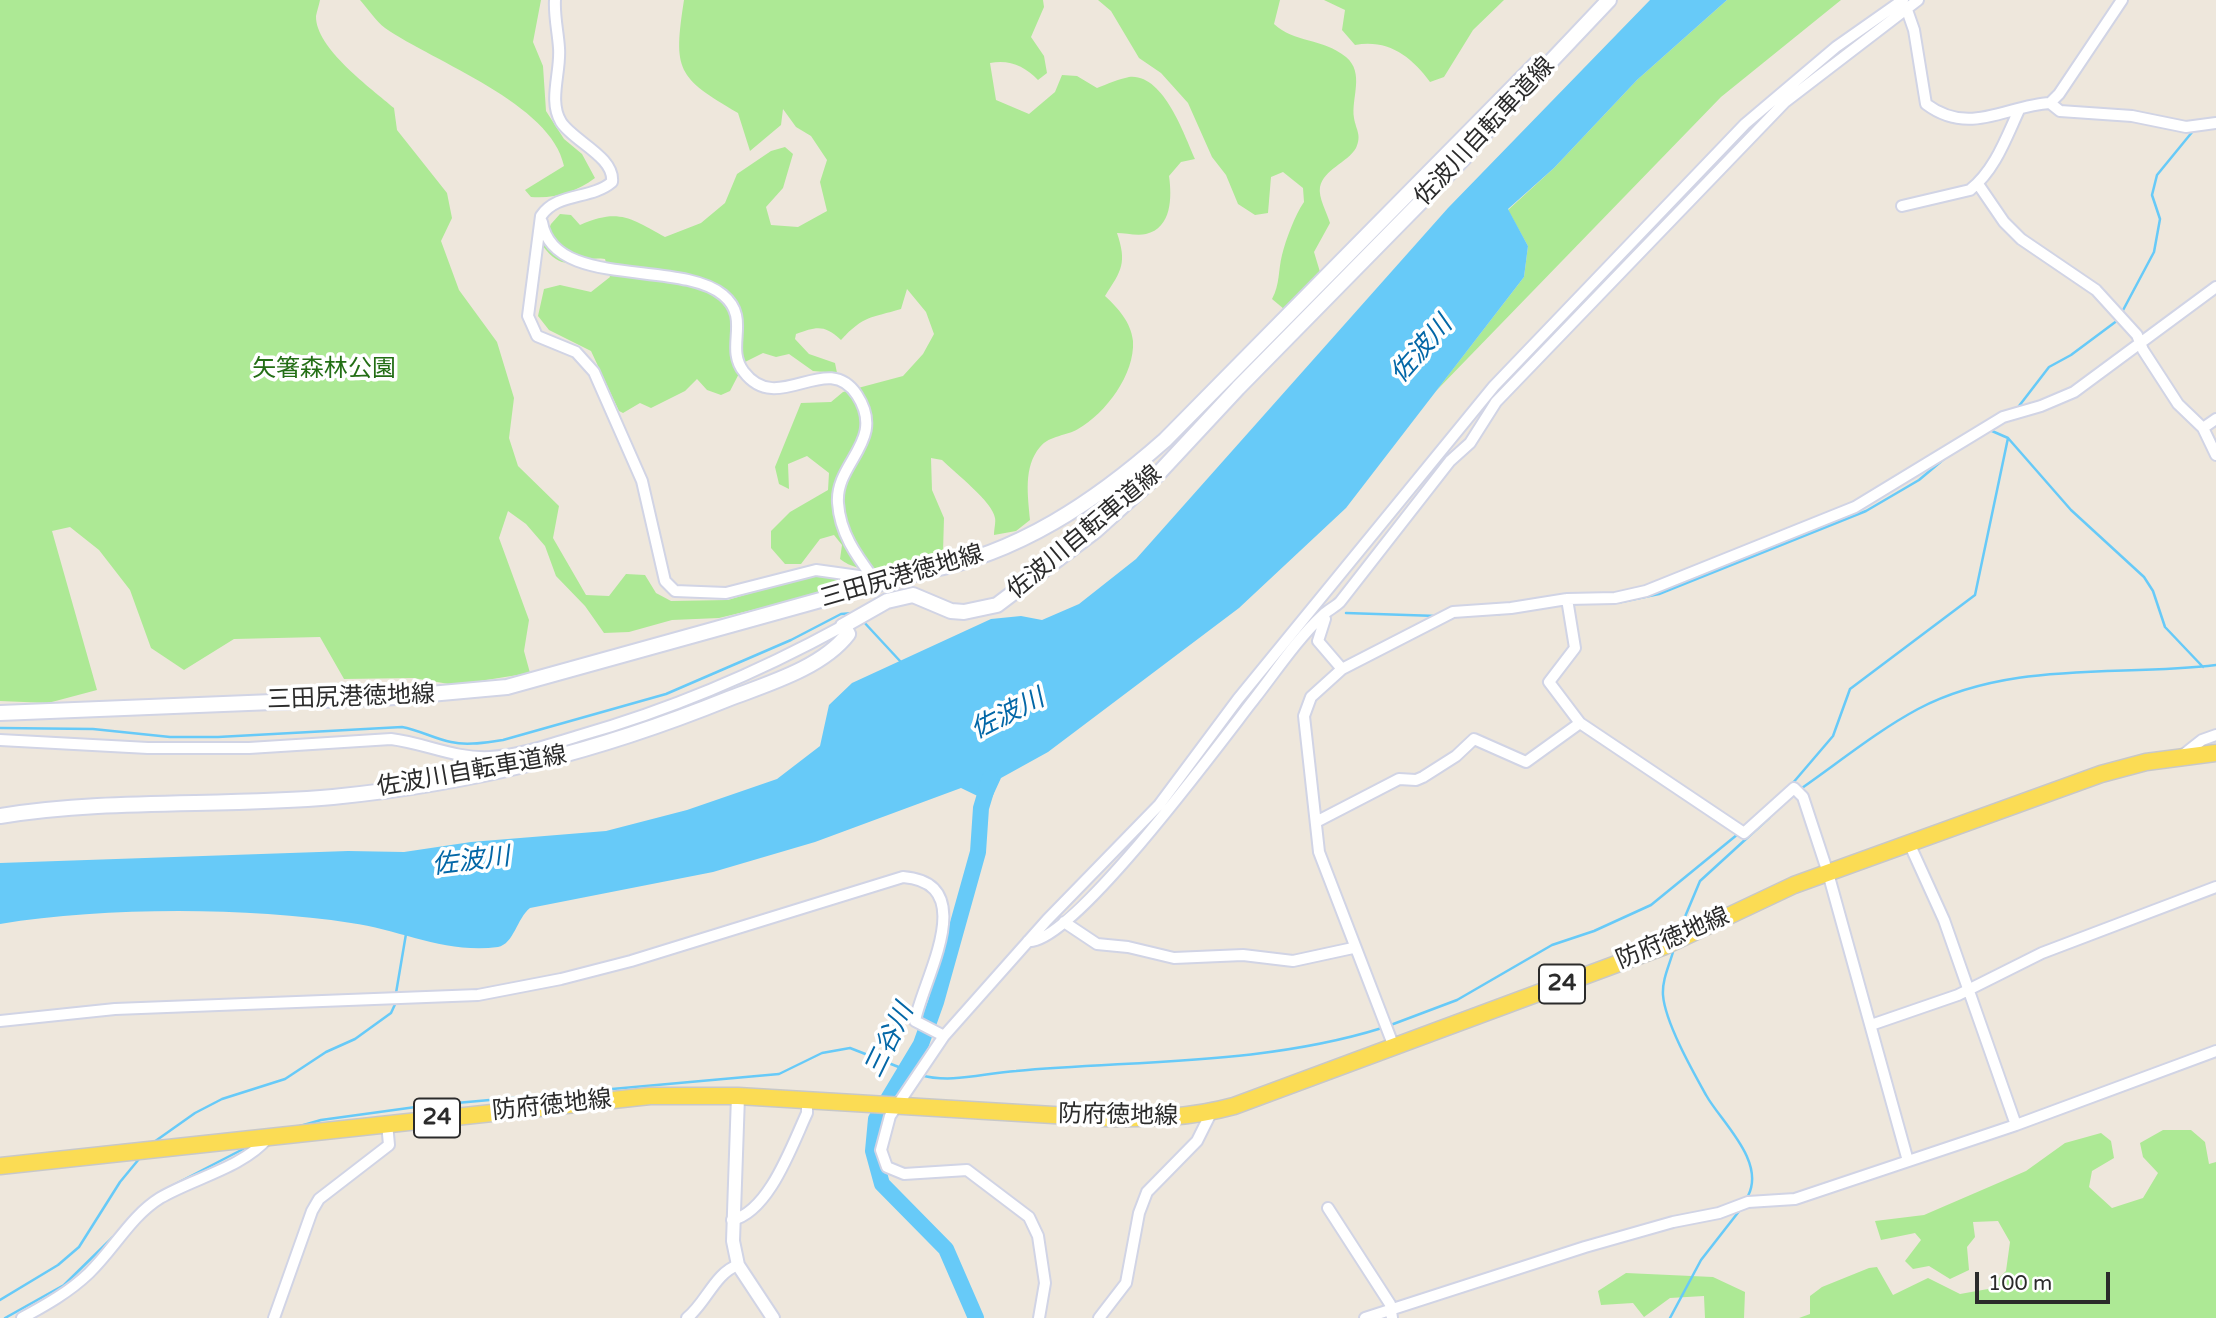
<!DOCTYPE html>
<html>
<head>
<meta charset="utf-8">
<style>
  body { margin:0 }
  #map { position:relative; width:2216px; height:1318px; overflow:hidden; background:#eee7dc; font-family:"Varela Round",sans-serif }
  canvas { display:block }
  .scale { position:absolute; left:1975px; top:1272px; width:135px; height:32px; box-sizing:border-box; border:4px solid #2b2b2b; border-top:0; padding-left:9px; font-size:21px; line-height:24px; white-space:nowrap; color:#2b2b2b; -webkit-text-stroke:5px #fff; paint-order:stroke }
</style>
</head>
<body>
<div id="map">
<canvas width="2216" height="1318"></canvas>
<div class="scale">100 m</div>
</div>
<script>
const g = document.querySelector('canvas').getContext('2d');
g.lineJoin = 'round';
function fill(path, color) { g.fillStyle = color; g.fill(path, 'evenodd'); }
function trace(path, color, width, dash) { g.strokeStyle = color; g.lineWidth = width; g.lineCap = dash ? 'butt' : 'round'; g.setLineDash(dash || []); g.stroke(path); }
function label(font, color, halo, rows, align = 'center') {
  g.font = font + ' "Varela Round","Noto Sans JP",sans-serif'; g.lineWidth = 7; g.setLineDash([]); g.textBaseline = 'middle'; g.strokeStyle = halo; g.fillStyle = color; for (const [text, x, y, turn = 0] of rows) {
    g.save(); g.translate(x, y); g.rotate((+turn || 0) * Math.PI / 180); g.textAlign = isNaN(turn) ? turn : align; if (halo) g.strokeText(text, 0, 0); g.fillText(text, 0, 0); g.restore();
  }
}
const green = new Path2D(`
  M0 0H320C319 5 317 11 316 16 315 48 372 89 394 108L397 130 447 193 452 218 441 241 459 290 497 342 514 398 509 438 518 466 559 506 553 538 586 595 609 596 626 574 645 575 656 593 671 601 728 600 804 577H853L851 586 719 618 672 620 629 632 604 633 585 606 556 576 545 546 526 524 508 511 499 538 529 620 524 651 530 673 455 685 413 678 344 679 320 637 234 639 184 670 151 648 130 590 99 550 70 527 52 531 97 690 48 703 0 701Z
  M360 0H541L533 42 543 66 546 111 564 139 582 154 595 178C576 192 555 199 531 197L525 190 564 166C552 104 434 62 385 28 376 21 368 9 360 0Z
  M684 0H1043L1044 7 1031 37 1044 56 1047 73 1038 80C1025 66 1009 59 990 63L996 100 1029 114 1055 92 1062 75 1077 76 1097 88C1107 84 1119 79 1129 77 1163 73 1184 134 1195 159L1181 162 1169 176C1172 197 1172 228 1146 234 1137 236 1125 233 1117 233 1127 263 1122 270 1105 296 1118 308 1131 322 1133 341 1135 374 1106 413 1078 429 1067 436 1050 435 1040 447 1023 467 1028 496 1030 520L1016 531 994 535C994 529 996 522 995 518 993 502 955 473 942 460L931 458 932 490 944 518 943 552C918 570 865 579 840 559L842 545 834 535 820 539 801 564H785L771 548V531L790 512 828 490 829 473 807 456 788 464 789 489 779 484 775 467 801 403 831 402 843 392 903 376 923 354 934 334 926 312 907 289 901 309C871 318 864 315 841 340 824 324 816 327 796 334L795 339 809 354 835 363 837 373 813 371 789 354 776 357 763 353 745 362 730 391 721 395 707 390 697 379 685 391 651 408 640 403 623 413 619 411 591 351 549 330 538 316 544 289 560 285 591 292 610 277 605 259C574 255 566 277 542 245L551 224 560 214 571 215 580 225C619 208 630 218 665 237L701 223 725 203 737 174 771 151 785 147 793 154 783 188 766 207 771 225 798 227 827 211 820 182 827 160 811 136 796 127 783 109 781 125 750 151 738 113C677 77 673 71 684 0Z
  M1098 0H1280L1274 24C1294 43 1323 38 1346 57 1365 73 1351 98 1354 118 1356 130 1362 135 1356 148 1347 163 1324 169 1320 187 1318 197 1327 213 1330 223L1314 252 1320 272 1284 309 1272 299C1280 284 1278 271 1282 255 1286 239 1295 215 1304 202L1303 188 1283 172 1271 177 1268 213 1255 215 1238 204 1226 175 1212 157 1188 103 1161 73 1139 58 1111 11Z
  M1324 0H1504L1473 30 1444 77 1430 82C1411 56 1388 39 1355 45L1342 30 1345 10Z
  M1727 0H1841L1721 97 1436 391 1524 277 1528 246 1508 210 1554 168 1637 80Z
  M2163 1130H2191L2205 1142 2209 1164 2216 1162V1318H1799L1810 1314V1296L1822 1287 1869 1268 1877 1267 1893 1295 1928 1278 1960 1294 1988 1289 2006 1271 2010 1242 1998 1221 1973 1222 1975 1237 1967 1247 1969 1270 1950 1279 1929 1266 1913 1269 1905 1261 1921 1240 1915 1233 1881 1240 1875 1221 1924 1215 2026 1171 2065 1143 2101 1133 2111 1141 2114 1158 2092 1171 2089 1187 2112 1208 2143 1198 2158 1173 2143 1157 2140 1143Z
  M1626 1273 1713 1277 1745 1292 1744 1318H1705L1704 1296 1670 1298 1644 1317 1633 1303 1601 1305 1598 1291Z`);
const water = new Path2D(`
  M1650 0H1727L1637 80 1554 168 1508 209 1528 246 1524 277 1346 508 1239 608 1048 752 1001 778 990 802 961 788 815 842 713 872 530 908C517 918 514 944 498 947 446 954 401 930 351 923 246 907 105 907 0 924V863L348 851 404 852 471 842 606 831 687 810 777 779 820 746 829 705 852 683 991 619 1021 616 1042 620 1079 604 1136 559 1448 208Z`);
const stream = new Path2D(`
  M2121 314 2154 252 2160 219 2152 195 2157 175 2193 131
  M2019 406 2049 367 2071 355 2118 320
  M1992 431 2008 438 2071 510 2144 577 2153 591 2165 627 2203 667
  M1621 602 1659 594 1866 511 1919 480 1944 459 1996 427
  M1572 604 1611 603
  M1346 613 1437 616
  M1461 616 1500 614
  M862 620 900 661
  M0 728 93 729 170 737H218L402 727C419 730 435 739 451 742 468 746 487 742 503 740L666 694 791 640 841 614 854 613
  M1792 784 1833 736 1850 689 1975 595 2008 438
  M1799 790C1838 763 1877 731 1918 709 2012 660 2116 677 2216 665
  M1679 931 1700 881 1769 818
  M1673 952C1669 966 1662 980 1663 995 1665 1022 1692 1070 1706 1095 1721 1122 1766 1161 1748 1196
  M396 993 406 934
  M1388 1026 1457 1000 1552 945 1594 931 1651 905 1738 834
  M920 1075C952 1084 984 1073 1016 1071 1138 1060 1263 1065 1382 1028
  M300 1126 321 1120 423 1106 779 1074 822 1053 850 1048 914 1073
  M154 1142 195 1113 222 1099 285 1079 326 1052 355 1039 391 1013 397 1000
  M158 1193 251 1145
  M0 1300 58 1265 79 1247 120 1182 139 1159
  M5 1318 64 1285 113 1237
  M1670 1318 1701 1260 1740 1210`);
const river = new Path2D(`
  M976 1318 946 1249 882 1184 873 1151 876 1119 921 1044 936 1002 978 852 981 808 990 778`);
const minor = new Path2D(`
  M555 0C554 16 558 32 559 48 561 72 548 101 561 122 573 141 615 157 612 182 591 200 557 192 541 216L528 316 537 336 576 352 594 372 642 481 665 581 675 591 726 593 816 570 873 578 878 584
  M1907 10 1914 30 1926 104C1970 137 2007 105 2050 103L2060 111 2132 116 2186 127 2216 123
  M2050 103 2059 94 2122 0
  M1978 184 2004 222 2021 239 2096 290 2137 335 2143 350 2178 404 2203 428 2216 455
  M1902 206 1970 190C1995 170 2006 138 2019 110
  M542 222C553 290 679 259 723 295 752 319 724 347 744 372 778 417 827 349 857 395 887 441 835 462 838 503 840 533 856 555 873 578
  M2203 428 2216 419
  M1567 599 1575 648 1549 682 1580 723
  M1325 619 1318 641 1342 669
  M0 740 148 748H249L391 739C425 743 455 759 490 757 519 755 549 745 578 736 670 710 759 672 843 626
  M2183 755 2202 740 2216 735
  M1316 822 1399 779 1416 780 1423 777 1456 756 1474 739 1526 762 1580 723 1744 833 1794 788 1803 797 1828 873 1908 1161
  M1909 843 1944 920 2016 1125
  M1064 922 1097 944 1128 947 1174 958 1243 955 1293 961 1353 948
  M1028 941C1070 948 1225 736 1255 698 1276 671 1298 638 1323 615 1328 610 1335 607 1340 602L1450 461 1470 443 1496 402 1785 102 1918 0
  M0 1021 115 1009 478 995 561 979 631 961 903 877C982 883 922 981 915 1021L944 1036
  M1871 1025 1958 995 2042 953 2216 887
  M1394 1047 1319 852 1304 716 1311 697 1342 669 1453 612 1511 608 1567 599 1615 598 1646 591 1855 507 2003 417 2041 406 2074 392 2216 287
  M1328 1208 1390 1304 1392 1318
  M732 1220C769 1212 792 1145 807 1113V1101
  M22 1318C46 1305 69 1292 89 1273 114 1249 131 1216 160 1198 194 1178 242 1168 268 1138
  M274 1318 312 1211 319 1199 389 1145 387 1123
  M687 1318C706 1303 715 1273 738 1265
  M1039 1318 1045 1283 1038 1236 1029 1217 967 1170 904 1174 887 1167 881 1150 890 1116 944 1036 1047 920 1159 805 1238 699 1494 386 1745 124 1836 47 1903 0
  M1099 1318 1126 1283 1139 1213 1147 1192 1197 1141 1211 1113
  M1365 1318 1585 1247 1673 1222 1719 1213 1748 1202 1795 1199 2016 1125 2216 1051`);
const tertiary = new Path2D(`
  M738 1096 733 1241 738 1265 773 1318`);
const secondary = new Path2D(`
  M0 713 397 697 507 687 925 571C1018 554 1096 501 1165 440L1536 64
  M0 816C110 798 223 807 333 797 473 783 597 752 728 699 767 684 822 668 848 634L843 626 887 601 913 595 951 611 964 612 997 605 1095 531 1157 475 1238 388 1464 158 1503 112 1609 0`);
const primary = new Path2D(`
  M0 1166 650 1096H738L1103 1118C1149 1119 1190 1118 1234 1106L1665 946 1794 885 2101 774 2146 762 2216 753`);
const shields = [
  [1562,984,46],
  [437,1118,46]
];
const shieldNames = [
  ["24",1562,984],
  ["24",437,1118]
];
const streetNames = [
  ["佐波川自転車道線",1485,132,-47],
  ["佐波川自転車道線",1085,533,-40],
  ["三田尻港徳地線",902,577,-16],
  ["三田尻港徳地線",351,698,-2],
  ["佐波川自転車道線",472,772,-10],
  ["防府徳地線",1673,939,-23],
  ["防府徳地線",552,1106,-6],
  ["防府徳地線",1118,1116,1]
];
const parkNames = [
  ["矢箸森林公園",324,370]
];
const waterNames = [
  ["佐波川",1422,350,-49],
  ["佐波川",1008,715,-27],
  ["佐波川",471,862,-7],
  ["三谷川",890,1041,-64]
];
fill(green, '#ade995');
fill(water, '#67caf8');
trace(stream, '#67caf8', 2.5);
trace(river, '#67caf8', 16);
trace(minor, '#d1d4e5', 14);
trace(tertiary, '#d1d4e5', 16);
trace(secondary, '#d1d4e5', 18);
trace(primary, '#c8c8c8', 19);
trace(minor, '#fff', 10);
trace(tertiary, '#fff', 12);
trace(secondary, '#fff', 14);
trace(primary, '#fbdc54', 16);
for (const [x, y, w] of shields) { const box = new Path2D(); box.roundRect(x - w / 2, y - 19.5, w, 39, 5); g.fillStyle = '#fff'; g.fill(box); trace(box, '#2b2b2b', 2); }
label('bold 23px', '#2b2b2b', null, shieldNames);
label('24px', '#2b2b2b', '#fff', streetNames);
label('24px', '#236e15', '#fff', parkNames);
label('italic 26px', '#0367a7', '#fff', waterNames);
</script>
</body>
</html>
